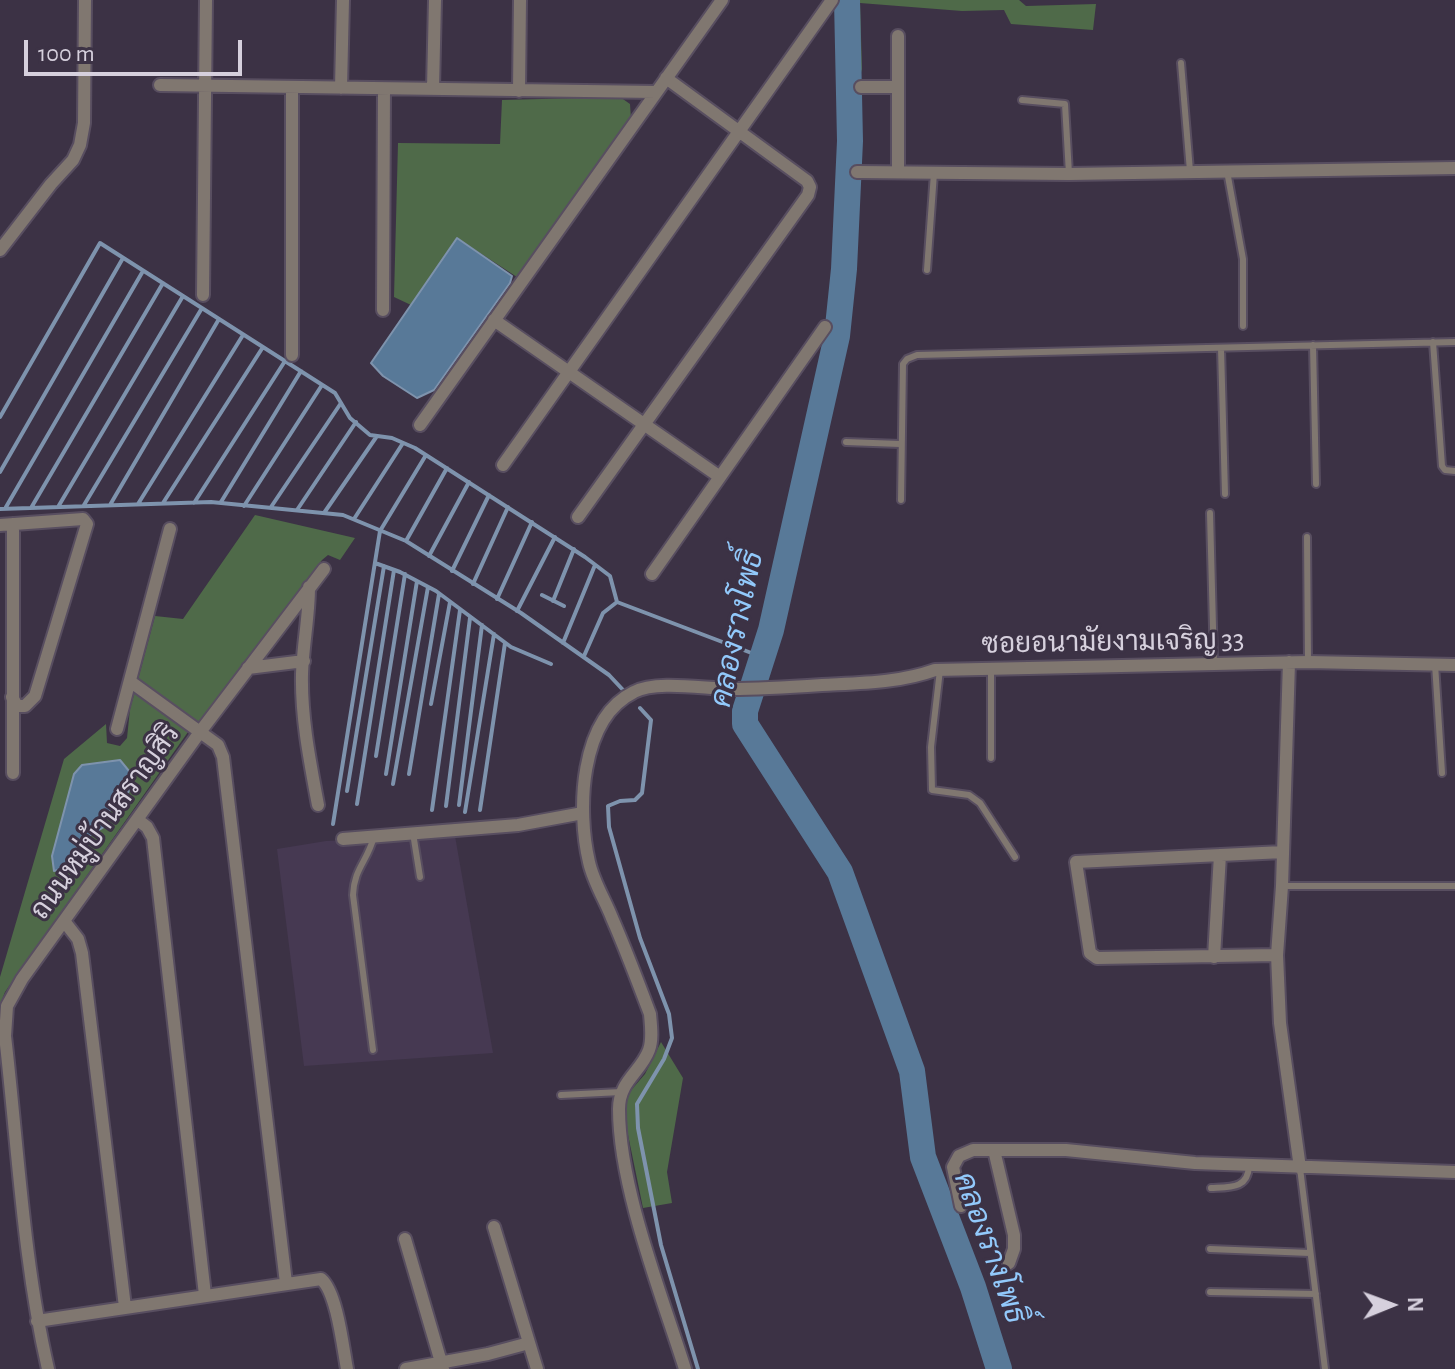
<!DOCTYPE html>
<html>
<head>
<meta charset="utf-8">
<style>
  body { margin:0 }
  #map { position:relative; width:1455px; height:1369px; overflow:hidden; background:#3c3245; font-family:"Alegreya Sans",sans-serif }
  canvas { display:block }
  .north { position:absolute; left:1351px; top:1265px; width:80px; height:80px; -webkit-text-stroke:6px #3c3245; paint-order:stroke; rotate:89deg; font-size:22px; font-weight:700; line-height:32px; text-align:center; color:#d6d0dd }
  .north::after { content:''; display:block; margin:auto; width:28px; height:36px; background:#d6d0dd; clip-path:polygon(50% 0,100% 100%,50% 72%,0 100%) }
  .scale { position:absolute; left:24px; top:40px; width:218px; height:36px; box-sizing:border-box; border:4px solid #d6d0dd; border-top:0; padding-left:10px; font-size:24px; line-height:28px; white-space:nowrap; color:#d6d0dd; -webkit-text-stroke:6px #3c3245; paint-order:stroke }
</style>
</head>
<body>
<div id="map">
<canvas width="1455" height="1369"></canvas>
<div class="north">N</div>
<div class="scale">100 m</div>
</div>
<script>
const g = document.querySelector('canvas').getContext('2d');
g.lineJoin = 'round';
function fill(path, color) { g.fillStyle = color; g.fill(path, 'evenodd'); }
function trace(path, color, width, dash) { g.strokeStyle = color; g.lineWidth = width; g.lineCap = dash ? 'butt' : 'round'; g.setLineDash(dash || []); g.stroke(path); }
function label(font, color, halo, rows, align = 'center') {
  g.font = font + ' "Alegreya Sans",Sarabun,sans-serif'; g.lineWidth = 6; g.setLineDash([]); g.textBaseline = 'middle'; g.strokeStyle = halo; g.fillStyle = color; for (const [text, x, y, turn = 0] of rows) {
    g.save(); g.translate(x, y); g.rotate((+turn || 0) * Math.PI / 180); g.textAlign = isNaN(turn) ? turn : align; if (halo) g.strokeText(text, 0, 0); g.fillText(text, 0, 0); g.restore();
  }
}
const built = new Path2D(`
  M455 836 493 1053 304 1066 277 849 326 841Z`);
const green = new Path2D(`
  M853 0H1019L1026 6 1096 4 1093 30 1011 24 1004 10 962 11 860 3 862 69 854 96Z
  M620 97 630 104 631 119 517 277 457 238 411 305 394 297 398 143 500 144 502 100Z
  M255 515 355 538 340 560 328 555 322 560 209 712 188 732 5 992 0 1005V977L64 759 106 724 107 743 120 746 127 738 130 709 155 616 183 619Z
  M661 1042 683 1078 667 1172 672 1203 643 1208 627 1130V1095L645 1074Z`);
const water = new Path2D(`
  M457 238 512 276 510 283 434 390 417 398 383 376 371 363Z
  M120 760 129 771C134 805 117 800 101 819L109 824 84 839 62 869 54 871 52 856 74 774 82 765Z`);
const stream = new Path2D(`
  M0 417 100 243 335 393 350 418 370 435 392 438 415 448 585 557 610 576 617 602 762 657
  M0 472 123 258
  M221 502 301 371
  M163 503 263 347
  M194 503 285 361
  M138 504 243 335
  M84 505 202 308
  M110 505 219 319
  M244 506 322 385
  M6 507 143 271
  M58 507 183 296
  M271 507 341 403
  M31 508 163 283
  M0 509 211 502 343 515 406 541 521 613 609 675 624 691
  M297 510 356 422
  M324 513 377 436
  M354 519 403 443
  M406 541 447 468
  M429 556 469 482
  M375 563 400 572 436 591 511 647 551 664
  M452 571 489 495
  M473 584 508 507
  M542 595 564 606
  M497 599 532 522
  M553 601 574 549
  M517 611 555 537
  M563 643 595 565
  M584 656 603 613 617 602
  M431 704 450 602
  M640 708 651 720 642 793 635 800 620 801 608 806 609 827 640 938 669 1014 672 1038 664 1059 637 1104 638 1128 661 1245 698 1369
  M376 756 405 574
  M386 774 417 581
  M409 774 439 594
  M393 784 428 587
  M347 791 384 566
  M357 804 394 570
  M459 805 482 625
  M446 806 470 618
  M432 810 460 610
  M480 810 505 643
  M465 812 494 634
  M333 824 380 531 426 455`);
const river = new Path2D(`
  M847 0 850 141 844 269 837 336 771 630 745 711V724L840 872 912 1071 923 1157 973 1287 999 1369`);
const service = new Path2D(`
  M1181 63 1190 171
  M1022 100 1065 104 1069 174
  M1227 171 1243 259V326
  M927 270 934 173
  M1433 342 1442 466 1445 470 1455 471
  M1313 345 1316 484
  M1221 348 1225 494
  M846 442 900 444
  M901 500 903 364 907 359 917 355 1455 342
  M1210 513 1214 665
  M1307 537 1308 662
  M1435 664 1442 773
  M940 670 931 747 932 790 969 795 980 803 1015 857
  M991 758V670
  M413 833 420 877
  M1283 886H1455
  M373 1050 353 895C354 868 368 861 374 836
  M561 1095 621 1092
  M1300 1168 1325 1369
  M1211 1188C1230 1187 1248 1189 1249 1166
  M1210 1249 1310 1253
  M1210 1292 1316 1294`);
const minor = new Path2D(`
  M160 85 656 92
  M292 87V355
  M861 87H898
  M341 88 343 0
  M433 89 435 0
  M519 91 520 0
  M857 172 1069 174 1455 168
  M898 172V36
  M0 250 51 184 73 160 80 145 84 123 85 0
  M203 295 206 0
  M383 310 384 89
  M494 320 720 477
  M420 425 722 0
  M503 465 832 0
  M578 517 808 195 810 187 807 181 666 78
  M0 525 83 519 87 524 35 696 25 706H17L12 697
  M652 574 825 327
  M309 587C309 616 303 644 302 674 301 718 310 762 318 805
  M1289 662 1282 886 1277 955 1280 1023 1300 1168
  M248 668 304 661
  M131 682 218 745 223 757 286 1283
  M117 729 170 529
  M13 773V524
  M138 820 147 827 153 838 205 1295
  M343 839 518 825 583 813
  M64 921 78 939 82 953 125 1307
  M1277 955 1097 958 1090 953 1076 862 1283 852
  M1214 957 1220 855
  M994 1150 1014 1235V1249L1009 1263
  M961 1206 953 1167 959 1156 973 1150H1066L1195 1163 1455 1172
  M494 1227 537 1369
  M405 1239 443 1369
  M37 1321 321 1279C337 1292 343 1348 347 1369
  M48 1369C23 1260 18 1147 5 1036L7 1006 22 979 200 732 324 569
  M406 1369 488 1354 529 1343
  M685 1369C661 1293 619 1187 619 1109 619 1081 641 1072 649 1050 653 1039 651 1026 650 1014 638 982 626 950 612 918 605 900 593 881 589 862 577 811 579 719 634 692 657 680 705 689 731 689 761 689 792 687 822 685 860 683 899 683 935 670L1308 662 1455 665`);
const streetNames = [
  ["ซอยอนามัยงามเจริญ 33",1113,642,-1],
  ["ถนนหมู่บ้านสราญสิริ",105,822,-54]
];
const waterNames = [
  ["คลองรางโพธิ์",737,629,-78],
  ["คลองรางโพธิ์",990,1248,70]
];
fill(built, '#463952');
fill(green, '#4f6a49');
fill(water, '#587998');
trace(water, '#7e93ad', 2);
trace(stream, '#7e93ad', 4);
trace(river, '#587998', 26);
trace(service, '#584e60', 10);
trace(minor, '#584e60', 16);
trace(service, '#807770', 6);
trace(minor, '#807770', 12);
label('28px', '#d6d0dd', '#3c3245', streetNames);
label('italic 30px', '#92c9fb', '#3c3245', waterNames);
</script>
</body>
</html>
